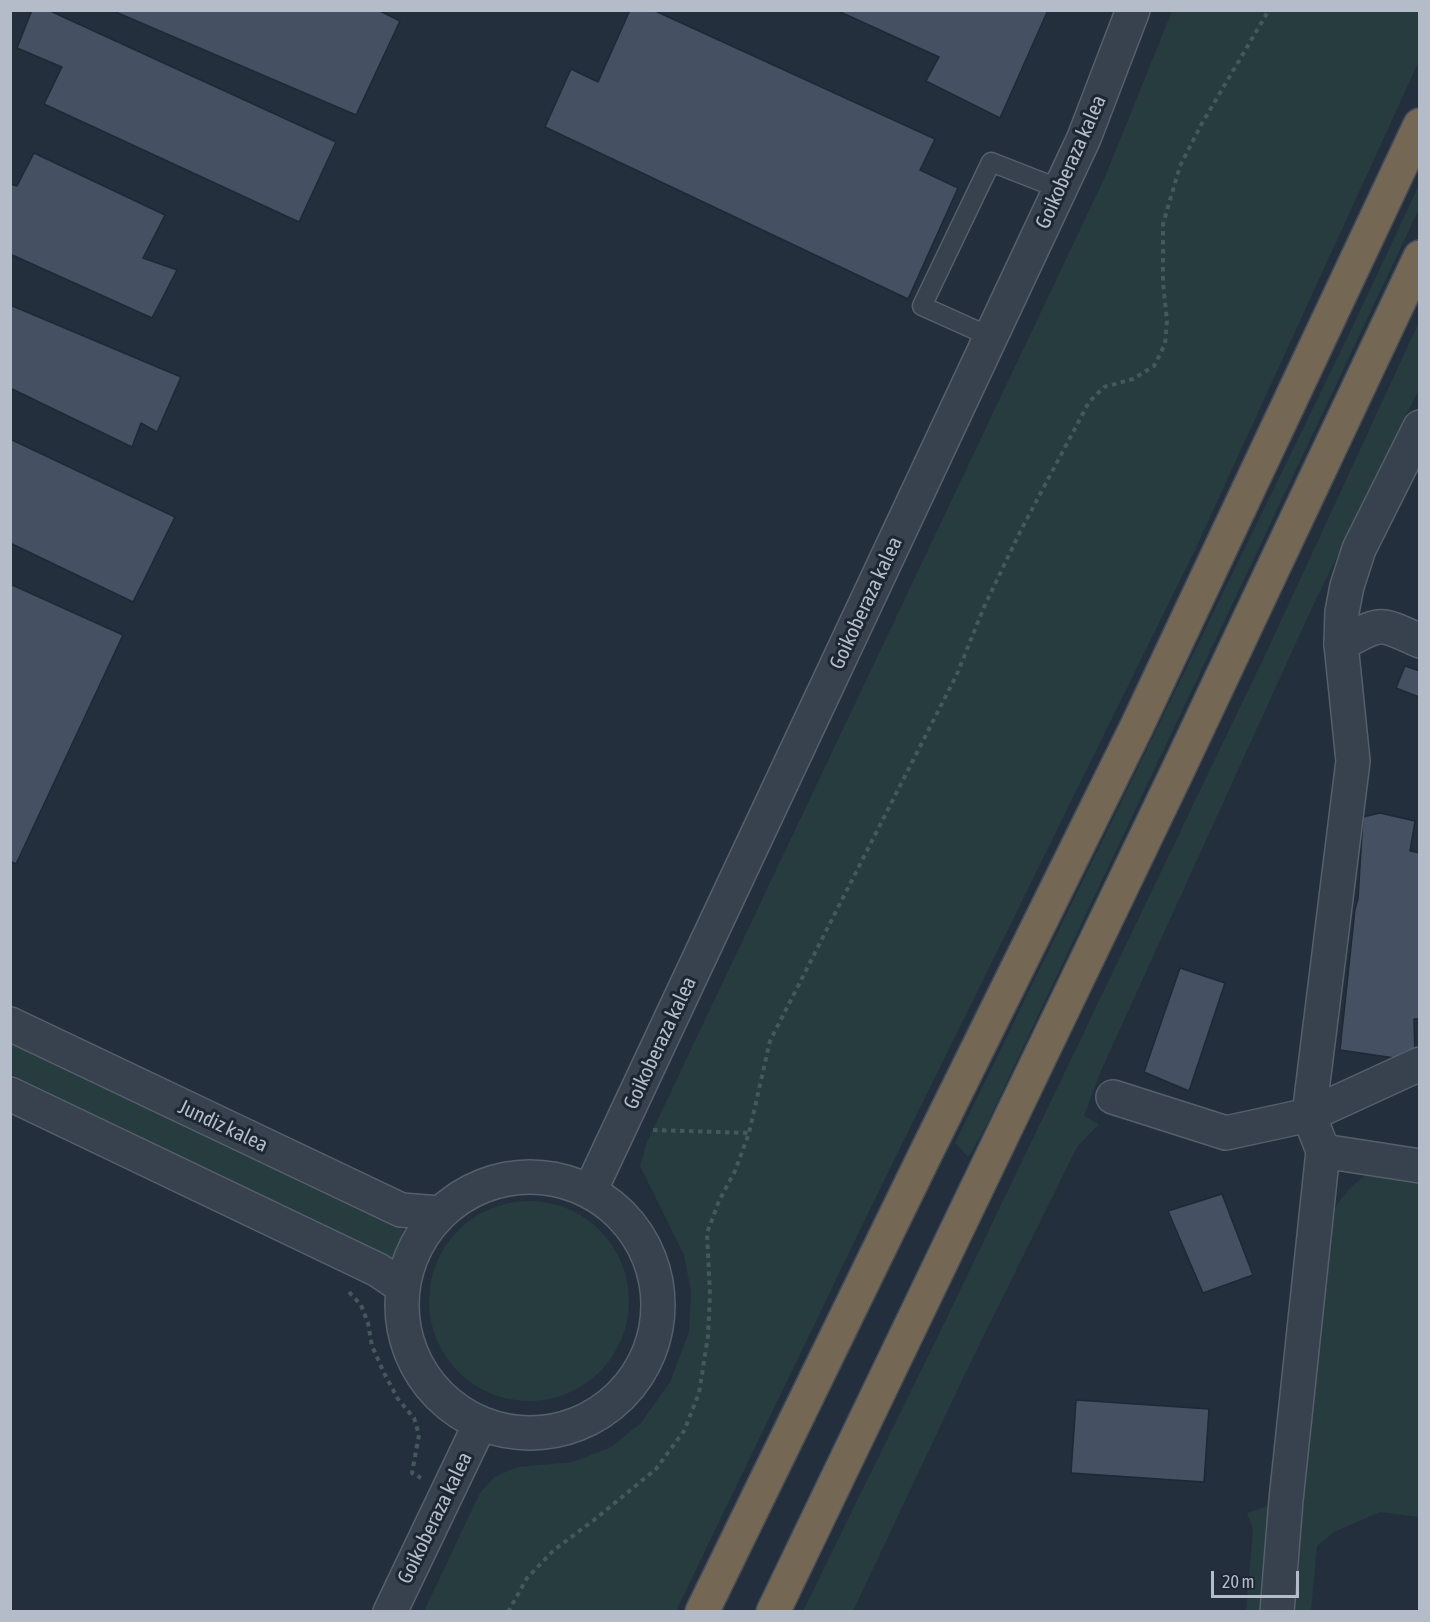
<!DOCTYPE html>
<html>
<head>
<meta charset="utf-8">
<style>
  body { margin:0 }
  #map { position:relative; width:1430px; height:1622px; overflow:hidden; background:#242f3e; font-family:"Asap Condensed",sans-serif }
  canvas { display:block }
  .frame { position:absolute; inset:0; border:12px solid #b4bcc9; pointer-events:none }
  .scale { position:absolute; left:1211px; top:1571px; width:88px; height:27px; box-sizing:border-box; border:3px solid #b4bcc9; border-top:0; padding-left:8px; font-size:18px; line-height:21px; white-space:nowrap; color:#b4bcc9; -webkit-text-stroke:4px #1d2633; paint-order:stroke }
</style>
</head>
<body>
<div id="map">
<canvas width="1430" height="1622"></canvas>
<div class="frame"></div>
<div class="scale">20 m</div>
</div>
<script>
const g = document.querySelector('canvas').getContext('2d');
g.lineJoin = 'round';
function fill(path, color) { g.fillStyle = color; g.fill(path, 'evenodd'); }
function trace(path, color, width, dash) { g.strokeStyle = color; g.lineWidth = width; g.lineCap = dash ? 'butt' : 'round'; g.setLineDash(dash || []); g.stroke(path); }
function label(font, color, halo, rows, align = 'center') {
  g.font = font + ' "Asap Condensed",sans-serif'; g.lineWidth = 6; g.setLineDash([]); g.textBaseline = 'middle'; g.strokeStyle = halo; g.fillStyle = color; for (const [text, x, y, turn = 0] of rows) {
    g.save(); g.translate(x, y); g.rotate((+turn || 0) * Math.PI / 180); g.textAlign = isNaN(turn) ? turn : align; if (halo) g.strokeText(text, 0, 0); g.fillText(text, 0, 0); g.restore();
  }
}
const green = new Path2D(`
  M1172 11H1419V61L1195 550 874 1201 676 1611H424L480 1493 494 1477 518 1467 573 1462 611 1447 641 1423 670 1382 689 1332 691 1292 684 1255 640 1166 647 1142 1105 177Z
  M1419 185V209L984 1130 968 1157 955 1143 1352 328Z
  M1419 322V389L1310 612 1100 1073 1084 1116 1099 1124 1077 1147 965 1374 853 1611H803L941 1330 1267 651Z
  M10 1040 408 1232 394 1260 11 1074Z
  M1406 1171 1419 1173V1517L1380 1512 1334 1532 1317 1546 1311 1611 1292 1612 1301 1500 1333 1210 1349 1189 1365 1175Z
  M429 1301a100 100 0 1 1 200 0a100 100 0 1 1-200 0Z
  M1270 1505 1263 1611 1246 1612 1253 1529 1247 1513Z`);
const building = new Path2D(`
  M32 10H48L336 142 299 222 44 104 62 67 17 48Z
  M111 10H378L400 21 356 115Z
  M630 10H653L935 139 920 170 958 188 908 299 545 127 571 69 598 82Z
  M836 10H1048L1000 118 926 81 939 57Z
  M34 153 165 215 143 258 177 270 152 318 10 254V184L17 186Z
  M10 305 181 377 157 432 141 423 132 447 10 388Z
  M10 439 175 517 133 602 10 543Z
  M10 584 123 635 16 864 10 861Z
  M1405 666 1420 671 1419 697 1396 688Z
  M1380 813 1415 821 1410 851 1420 853V1019H1414L1415 1061 1340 1050 1355 909 1358 899 1363 817Z
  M1180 968 1225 983 1189 1091 1144 1072Z
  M1222 1194 1253 1275 1203 1293 1168 1211Z
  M1076 1400 1209 1409 1204 1482 1071 1473Z`);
const path = new Path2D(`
  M653 1130 749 1133
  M349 1292 361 1305 368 1323 372 1346 384 1373 398 1399 414 1418 419 1435 412 1473 421 1478
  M508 1612 527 1578 554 1550 594 1520 656 1469 684 1431 699 1393 708 1336 710 1295 707 1233 719 1201 735 1171 749 1133 770 1041 957 674 984 607 1020 532 1089 402 1104 387 1133 379 1154 366 1165 344 1167 321 1163 283V224L1180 166 1201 125 1269 10`);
const service = new Path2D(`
  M991 337 922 306 991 162 1060 189`);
const minor = new Path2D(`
  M1341 644C1382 622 1377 621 1420 641
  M10 1024 401 1210 440 1213
  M10 1094 378 1270 403 1287
  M1113 1097 1226 1133 1309 1115 1420 1064
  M1323 1151 1420 1166
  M402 1305a128 128 0 1 1 256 0a128 128 0 1 1-256 0Z
  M590 1191 1084 138 1133 10
  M390 1612 480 1424`);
const tertiary = new Path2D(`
  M1277 1612 1286 1500 1323 1151 1309 1115 1353 761 1341 644 1342 612 1347 586 1359 549 1420 427`);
const motorway = new Path2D(`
  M702 1612 925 1155 1136 728 1420 125
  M773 1612 1178 770 1420 257`);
const streetNames = [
  ["Goikoberaza kalea",1071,162,-66],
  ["Goikoberaza kalea",866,603,-65],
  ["Goikoberaza kalea",660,1043,-65],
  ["Jundiz kalea",223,1126,25],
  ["Goikoberaza kalea",435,1518,-64]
];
fill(green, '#263c3f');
fill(building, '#455162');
trace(building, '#1f2835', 1.5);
trace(service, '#565f6c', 21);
trace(minor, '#565f6c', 36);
trace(tertiary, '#565f6c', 36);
trace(motorway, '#434c59', 36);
trace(path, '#44595c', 4, [4.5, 4.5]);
trace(service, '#38414e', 18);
trace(minor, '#38414e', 33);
trace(tertiary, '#38414e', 33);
trace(motorway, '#746855', 33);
label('21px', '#b4bcc9', '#1d2633', streetNames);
</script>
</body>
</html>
